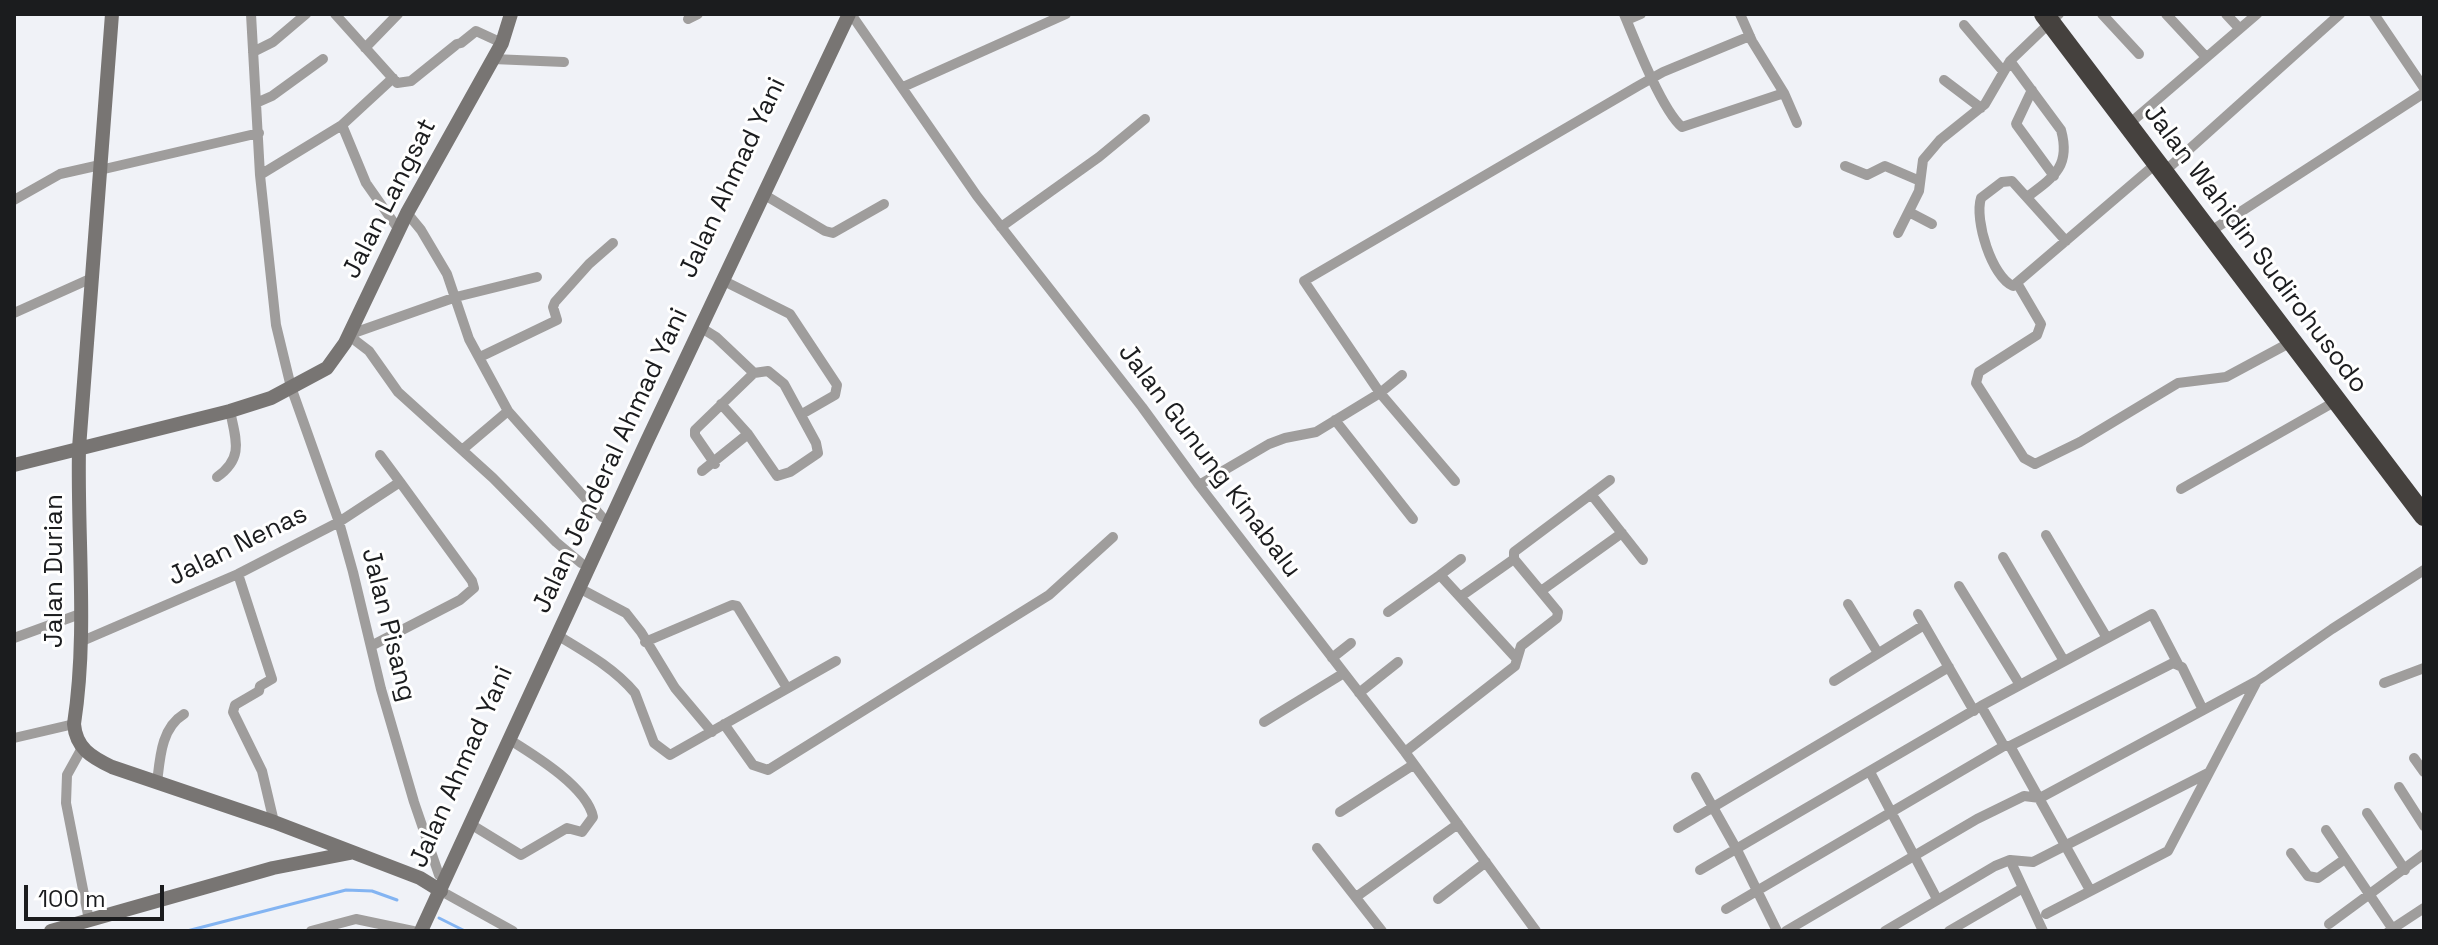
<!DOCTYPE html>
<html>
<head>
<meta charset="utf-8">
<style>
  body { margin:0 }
  #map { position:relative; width:2438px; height:945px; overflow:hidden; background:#f0f2f7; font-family:"Space Grotesk",sans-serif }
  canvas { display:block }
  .frame { position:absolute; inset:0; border:16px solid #1b1c1e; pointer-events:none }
  .scale { position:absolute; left:24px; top:885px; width:140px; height:36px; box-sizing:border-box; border:4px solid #1b1c1e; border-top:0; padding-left:10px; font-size:24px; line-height:28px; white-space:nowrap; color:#1b1c1e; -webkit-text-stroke:6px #fff; paint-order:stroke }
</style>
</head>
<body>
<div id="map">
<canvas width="2438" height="945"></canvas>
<div class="frame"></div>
<div class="scale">100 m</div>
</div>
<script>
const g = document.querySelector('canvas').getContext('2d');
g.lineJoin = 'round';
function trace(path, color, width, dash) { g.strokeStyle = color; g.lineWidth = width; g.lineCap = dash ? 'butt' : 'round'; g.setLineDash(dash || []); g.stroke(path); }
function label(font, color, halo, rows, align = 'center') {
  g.font = font + ' "Space Grotesk",sans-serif'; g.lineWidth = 6; g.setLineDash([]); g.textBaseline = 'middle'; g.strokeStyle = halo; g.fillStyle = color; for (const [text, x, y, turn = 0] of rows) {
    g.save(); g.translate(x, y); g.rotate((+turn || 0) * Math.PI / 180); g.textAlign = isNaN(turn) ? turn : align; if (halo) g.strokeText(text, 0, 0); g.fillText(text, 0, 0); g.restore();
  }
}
const stream = new Path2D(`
  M439 918 465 931
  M187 931 346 890 372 891 397 900`);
const street = new Path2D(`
  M251 14 260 175 276 325 291 387 339 522 353 572 381 689 414 802 439 875
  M335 14 397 83 411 81 457 44 461 43 476 31 502 43
  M851 14 977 196 1142 407 1199 485 1405 752 1536 931
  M1624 14C1635 41 1662 110 1682 127L1784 93 1752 41 1740 14
  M2102 14 2139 54
  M2166 14 2206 57
  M2226 14 2239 28
  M2374 14 2424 88
  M688 19 698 14
  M1627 20 1641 14
  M1964 25 2003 71
  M365 48 398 14
  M253 52 273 42 306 14
  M493 59 564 62
  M1944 80 1981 108
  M903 87 1066 14
  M2032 90 2016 124 2054 176
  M1784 93 1797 123
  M256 103 272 96 323 59
  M2129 124 2257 14
  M342 125 366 183 399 230
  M1845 166 1867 175 1885 166 1920 181
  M100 170 259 133
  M2165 171 2340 14
  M260 175 342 125 393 78
  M763 194 825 231 833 233 884 204
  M2027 197C2054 177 2071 166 2061 130L2010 61 2059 14
  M14 200 60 174 100 165
  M1909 212 1932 224
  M407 213 421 230 447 274 469 339 508 411 602 517
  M1001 227 1099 157 1145 119
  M2211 231 2424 93
  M1898 233 1919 191 1923 160 1940 140 1985 104 2010 61
  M2066 241 2012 181 2002 182 1981 198C1974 220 1992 277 2013 286L2158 162
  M722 280 790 314 837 385 835 395 802 414
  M2017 283 2041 324 2037 335 1979 372 1976 383 2024 458 2035 464 2080 442 2178 383 2226 377 2293 341
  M14 313 92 278
  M700 327 716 337 754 373 768 371 784 384 816 443 818 453 790 472 777 476 748 434 721 404
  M348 335 369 351 398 392 493 478 556 542 581 563
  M348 335 456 297 537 277
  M480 357 557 320 553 307 555 302 589 264 613 243
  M1335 420 1413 519
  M462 450 508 411
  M380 455 400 482
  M715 464 695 435V430L754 373
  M702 471 748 434
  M217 477C244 458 236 440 230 411
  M1455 481 1380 393 1304 281 1638 86 1663 72 1750 36
  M1199 485 1269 444 1285 438 1316 432 1380 393 1402 375
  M2181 489 2336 401
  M1591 494 1643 560
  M2046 535 2107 638
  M2003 557 2064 661
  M1461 559 1440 575 1517 659
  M238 574 272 679 260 686 259 691 235 705 233 712 262 771 274 822
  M1959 586 2020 685
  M579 588 626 613 641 632 675 688 712 732
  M1541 591 1622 533
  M1460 597 1514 559
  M1848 604 1878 653
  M1388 612 1440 575
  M1918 614 1974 711
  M557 635C585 652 614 668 635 693L654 743 670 755 836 661
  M14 638 80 614
  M80 642 238 574 339 522 400 482 472 581 474 588 460 600 371 646
  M645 642 732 605 737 606 787 688
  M1332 658 1351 643
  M1834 681 1924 625
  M2384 683 2424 668
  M1359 693 1398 662
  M1981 706 2004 746H2010L2090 890
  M1264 722 1344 673
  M724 724 753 765 768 770 1049 595 1113 537
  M14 738 74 724
  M2010 746 2173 663 2182 667 2203 710
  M82 748 67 775 66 803 89 920
  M1405 752 1515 666 1521 646 1557 618 1558 612 1514 559V552L1610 480
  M2414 758 2424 772
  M1870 772 1937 899
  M1696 777 1737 850 1777 931
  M157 783C160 758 161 728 184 714
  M2399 787 2424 826
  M1340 812 1413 765
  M2367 813 2405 870
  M472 825 521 855 567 828 582 832 593 817C587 787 534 755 510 740
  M1678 828 1949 667
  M2326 830 2392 928
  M1317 848 1382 931
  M2291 853 2308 876 2318 878 2345 859
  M2010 860 2043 931
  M1700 870 1981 706 2152 614 2178 664
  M441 891 513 931
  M1356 897 1458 824
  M1438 899 1486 862
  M1726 909 2004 746
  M2046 914 2168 851 2256 683
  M2329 924 2424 854
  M311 931 356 919 413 931
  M1786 931 1977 819 2024 796 2040 798 2257 681 2332 629 2424 570
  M1885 931 1995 866 2010 860 2033 862 2208 773
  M1949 931 2023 888
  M2389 931 2424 908`);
const secondary = new Path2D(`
  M112 14 79 448C77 540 88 633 74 724 76 748 91 757 112 767L274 822 420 878 441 891
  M14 465 230 411 271 398 327 368 345 343 407 213 502 43 511 14
  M51 931 273 868 350 853
  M421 931 647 441 849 14`);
const highway = new Path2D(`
  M2044 14 2424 516`);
const streetNames = [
  ["Jalan Ahmad Yani",733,178,-65],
  ["Jalan Langsat",390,199,-63],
  ["Jalan Wahidin Sudirohusodo",2255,249,53],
  ["Jalan Jenderal Ahmad Yani",611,461,-65],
  ["Jalan Gunung Kinabalu",1209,461,53],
  ["Jalan Nenas",238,546,-26],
  ["Jalan Durian",55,571,-90],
  ["Jalan Pisang",388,625,76],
  ["Jalan Ahmad Yani",462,767,-66]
];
trace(stream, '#83b4f2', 3);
trace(street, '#9f9d9c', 10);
trace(secondary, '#787573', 14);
trace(highway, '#45413e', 20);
label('26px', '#1b1c1e', '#fff', streetNames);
</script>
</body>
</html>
